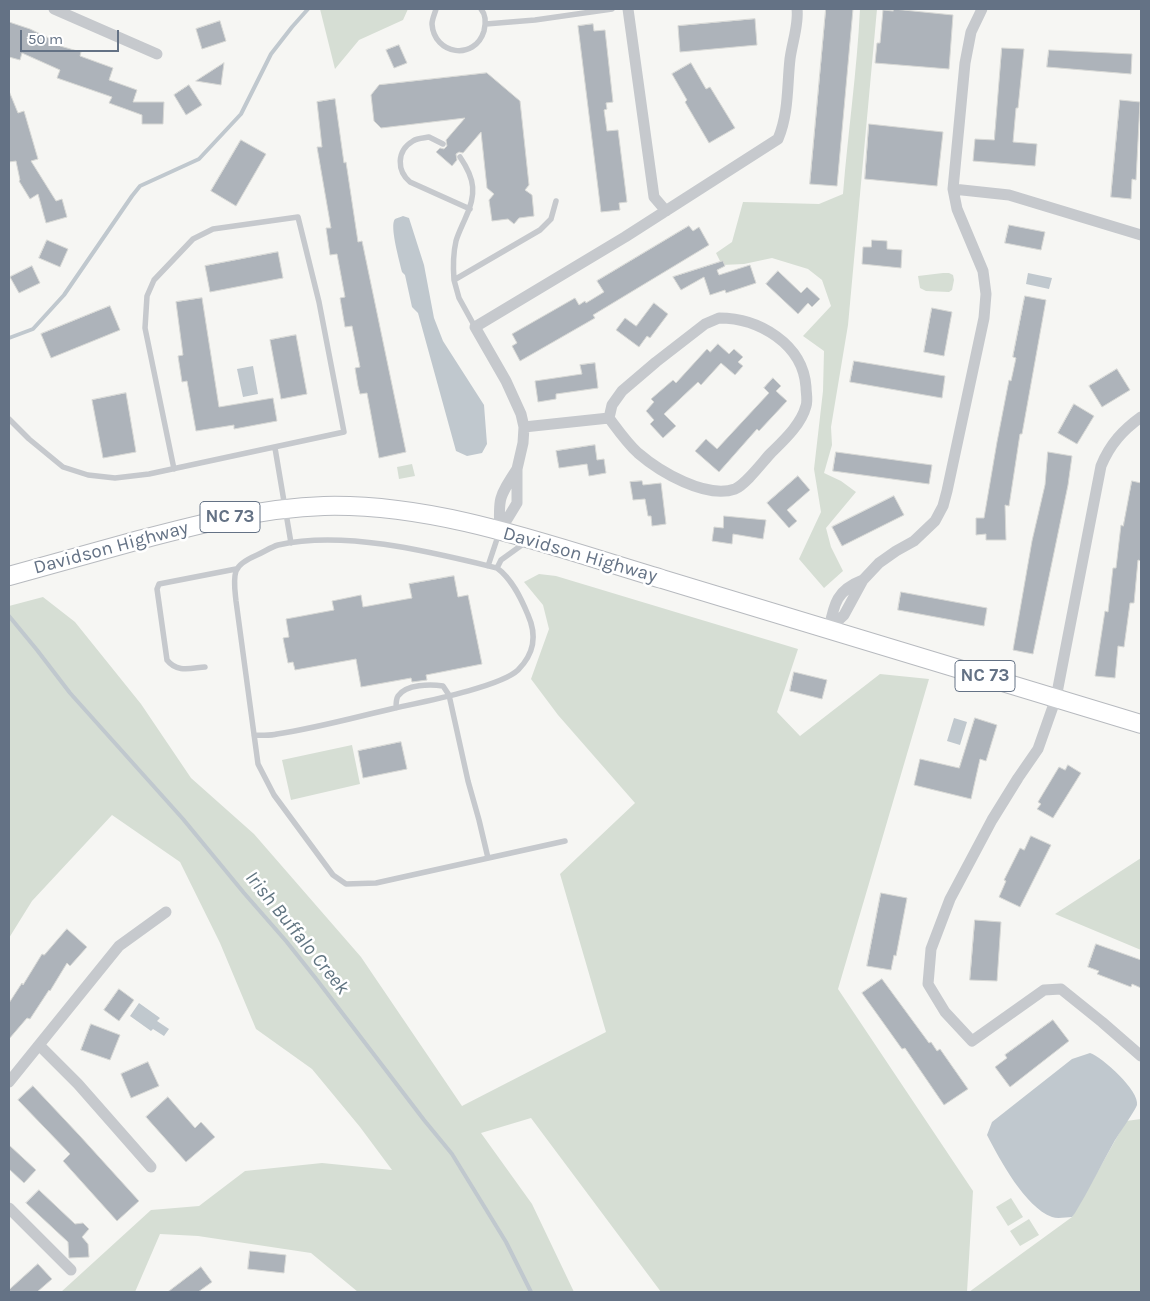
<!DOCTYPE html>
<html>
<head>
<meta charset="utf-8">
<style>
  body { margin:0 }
  #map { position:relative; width:1150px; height:1301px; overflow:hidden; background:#f6f6f3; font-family:Karla,sans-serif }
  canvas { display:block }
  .frame { position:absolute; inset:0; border:10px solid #647285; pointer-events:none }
  .scale { position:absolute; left:20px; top:30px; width:99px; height:22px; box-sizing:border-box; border:2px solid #647285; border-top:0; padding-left:6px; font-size:15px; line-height:18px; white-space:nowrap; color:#647285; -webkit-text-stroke:4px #fff; paint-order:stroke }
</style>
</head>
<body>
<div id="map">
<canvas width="1150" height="1301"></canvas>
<div class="frame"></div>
<div class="scale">50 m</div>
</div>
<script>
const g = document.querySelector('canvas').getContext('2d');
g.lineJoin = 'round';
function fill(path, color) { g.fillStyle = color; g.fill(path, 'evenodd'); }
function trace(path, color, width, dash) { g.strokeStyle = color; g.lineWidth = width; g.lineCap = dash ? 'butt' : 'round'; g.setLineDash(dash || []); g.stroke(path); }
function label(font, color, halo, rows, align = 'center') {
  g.font = font + ' Karla,sans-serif'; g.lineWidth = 5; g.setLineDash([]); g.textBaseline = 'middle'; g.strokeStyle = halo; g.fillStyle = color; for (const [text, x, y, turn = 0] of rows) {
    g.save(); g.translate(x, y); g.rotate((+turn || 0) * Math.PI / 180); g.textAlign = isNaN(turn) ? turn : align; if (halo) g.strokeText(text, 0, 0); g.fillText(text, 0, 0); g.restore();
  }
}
const green = new Path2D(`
  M320 9H408L403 20 359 40 335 69Z
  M860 9H877L848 325 831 427 832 445 824 473 841 481 856 492 826 528 831 547 843 571 824 588 799 559 821 512 814 469 823 391 824 351 803 336 831 306 822 280 808 269 772 258 744 264 722 265 716 253 732 242 743 202 819 204 843 194C848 132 857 71 860 9Z
  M943 273H949L953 275 954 280 952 290 949 292 926 291 920 288 918 276Z
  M412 464 415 476 399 479 397 467Z
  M539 574 556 576 798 649 777 712 800 736 880 674 929 679 838 989 973 1191 967 1292H661L531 1118 481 1133 532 1204 574 1292H358L311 1253 198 1236 160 1234 135 1292H61L151 1210 199 1206 245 1171 322 1163 392 1170 360 1127 312 1069 256 1029 220 943 180 862 112 815 32 901 9 938V606L43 597 75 622 141 704 191 778 254 834 361 957 462 1106 606 1032 560 874 635 803 558 715 531 679 549 629 543 605 524 582Z
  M352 745 360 784 291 800 282 760Z
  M1141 858V950L1055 914Z
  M1141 1119V1292H969L1072 1217 1126 1121Z
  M1011 1198 1023 1217 1008 1226 996 1207Z
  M1029 1219 1039 1235 1020 1246 1010 1231Z`);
const water = new Path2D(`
  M403 216 409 218 424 265 434 318 443 341 484 405 487 444 482 453 467 456 456 451 418 313 412 307 405 275 402 272C400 263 389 225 395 219 397 218 401 217 403 216Z
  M1028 273 1052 278 1049 289 1026 284Z
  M253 366 258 394 243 397 237 369Z
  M954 718 967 722 960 745 947 741Z
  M139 1003 160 1018 157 1021 169 1029 164 1036 153 1029 151 1031 130 1016Z
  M1090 1053C1102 1057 1140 1091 1137 1105 1135 1111 1118 1135 1114 1142 1101 1165 1089 1190 1075 1213L1072 1217C1066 1217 1058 1219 1052 1217 1025 1207 1000 1160 987 1135L992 1122 1072 1059Z`);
const stream = new Path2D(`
  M9 338 33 329 64 295 132 196 140 186 199 159 241 114 271 54 292 27 308 9
  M9 616 37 650 70 693 183 819 244 893 286 941 317 980 424 1120 452 1154 506 1242 531 1292`);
const building = new Path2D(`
  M826 9H853L837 186 810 184Z
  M893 9 953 15 949 69 875 63 877 43H880L883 10 893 11Z
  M755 19 757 45 680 52 678 26Z
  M220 21 226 41 202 49 196 29Z
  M9 22 30 29 61 44 60 46 81 52 80 56 113 68 109 80 137 90 133 102H164L163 124H142V115L109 103 112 97 57 78 60 70 22 53 20 60 9 57Z
  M593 24 594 31 605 30 613 102 606 103 607 109 604 110 607 131 618 130 627 202 619 203 620 210 601 212 578 26Z
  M399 45 407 63 394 68 386 50Z
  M1002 48 1024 49 1018 108H1016L1013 142 1037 144 1035 166 973 161 975 139 994 140Z
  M1049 50 1132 54 1131 74 1047 67Z
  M224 63 221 85 196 81Z
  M691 63 706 89 710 87 735 128 709 143 685 102 687 100 672 74Z
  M487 73 520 101 529 185 525 190 532 195 534 216 519 218 514 224 508 219 492 221 489 200 494 194 487 188 481 132 463 153 459 152 456 154 457 160 452 166 436 152 440 148 444 149 447 146 446 140 465 118 381 128 374 121 371 95 379 85Z
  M189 85 202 105 186 115 174 95Z
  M9 91 18 113 24 111 38 159 31 161 56 201 62 199 67 217 46 223 38 194 30 199 19 181 20 180 16 161 9 162Z
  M335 99 344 163 346 162 358 242 362 241 406 452 379 458 367 393 360 394 358 386 355 368 360 367 352 326 345 327 340 298 345 297 337 254 330 255 326 228H331L317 147H322L317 102Z
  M1120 100 1140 102 1136 180 1132 179 1131 199 1111 197Z
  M869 124 943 132 937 186 865 179Z
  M241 140 266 154 236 206 211 191Z
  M1009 225 1045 232 1041 250 1005 243Z
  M689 226 693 231 699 227 709 245 593 315 595 318 520 361 512 346 517 343 512 334 575 298 579 305 585 301 586 303 604 292 597 281Z
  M47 240 68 249 60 267 39 258Z
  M872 240 887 241V249L902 250 901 268 862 264 863 247H871Z
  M278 252 283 278 210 292 205 266Z
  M723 261 725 266 717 270 719 275 750 265 756 283 726 293 725 290 710 295 704 277 681 290 673 277Z
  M32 266 40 283 19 293 10 277Z
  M778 271 801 293 807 287 820 299 812 307 808 303 798 314 766 284Z
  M1025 296 1046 300 1022 434H1020L1009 506 1005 505 1006 540H986V534L976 535V518H984L997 442 1009 380 1011 381 1016 358 1013 357Z
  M202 298 219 407 273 398 277 421 234 429V425L196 431 187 381 182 382 178 356 183 355 176 302Z
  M654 303 668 314 650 338 647 336 639 347 616 330 625 318 636 326Z
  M110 306 120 330 51 358 41 334Z
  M932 308 952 312 944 356 924 352Z
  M296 335 307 394 281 399 270 340Z
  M718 344 729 354 734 349 743 357 738 362 743 366 735 375 721 363 701 385 698 382 664 414 676 426 663 438 650 424 654 420 646 411 654 402 651 399 673 380 676 383 707 349 710 352Z
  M854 361 945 376 942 398 850 382Z
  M595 363 598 388 556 394V399L538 402 535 381 582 374 580 365Z
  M1117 369 1130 390 1102 407 1089 386Z
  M773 378 781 386 776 391 787 401 759 431 757 429 719 472 695 451 706 439 717 449 769 393 764 388Z
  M126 393 136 452 103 458 92 400Z
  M1074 404 1094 416 1077 444 1058 433Z
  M595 445 597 460 604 459 606 473 589 476 587 464 559 468 556 451Z
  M836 452 932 465 929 484 833 471Z
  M1048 452 1072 456 1068 485 1033 654 1013 650 1032 541 1045 485Z
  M798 476 810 490 787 510 797 521 789 528 767 503Z
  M642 481 643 485 661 483 666 524 652 526 651 516H648L645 499 633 500 630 482Z
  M1132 481 1141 483V561L1138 560 1134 603H1130L1124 647 1118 646 1115 678 1095 676 1105 611 1108 612 1113 568H1116L1121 525 1123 526Z
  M894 496 904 515 842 546 832 527Z
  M724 516 766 520 763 539 733 534 732 544 712 541 714 527 723 528Z
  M454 576 458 597 468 595 482 664 426 675 427 680 412 682 411 678 361 687 356 659 295 670 293 662 288 663 283 638 289 637 286 619 334 610 332 601 361 595 363 607 412 598 409 584Z
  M901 592 987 608 984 626 898 610Z
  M794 672 827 680 822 699 790 691Z
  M975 718 997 725 986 761 980 759 971 799 914 785 920 759 959 768Z
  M401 742 407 769 363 778 358 751Z
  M1068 765 1081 773 1053 818 1037 809 1041 804 1038 802 1059 767 1065 770Z
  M1031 836 1051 845 1020 907 999 897 1006 881 1004 880 1020 848 1024 850Z
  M881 893 907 898 896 956 894 955 891 970 867 966Z
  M975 920 1001 922 997 981 970 980Z
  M67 929 87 947 70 966 67 963 50 991 49 990 30 1019 27 1018 9 1039V1003L22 983 23 985 42 954 44 955Z
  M1096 944 1141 960V988L1132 984 1131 987 1097 974 1099 971 1088 967Z
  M882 979 929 1043 931 1042 937 1051 940 1049 968 1089 944 1105 905 1048 902 1049 862 993Z
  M119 989 134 1000 119 1021 104 1010Z
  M1053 1020 1069 1041 1010 1087 995 1067 1007 1058 1005 1055Z
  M91 1024 120 1035 110 1060 81 1050Z
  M148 1062 159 1086 131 1098 121 1074Z
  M33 1086 80 1136 139 1201 117 1221 63 1161 70 1154 18 1100Z
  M168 1097 195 1128 201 1122 215 1137 186 1162 146 1117Z
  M9 1145 36 1170 24 1183 9 1169Z
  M39 1190 75 1224 83 1223 89 1229 82 1237 88 1244 89 1257 69 1258 68 1242 26 1203Z
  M250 1251 286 1255 284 1273 248 1269Z
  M38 1264 52 1279 37 1292H9V1290Z
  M201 1267 212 1282 198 1292H168Z`);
const service = new Path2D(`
  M436 9C435 13 432 19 432 24 434 55 475 61 484 31 486 23 486 15 481 9
  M486 24 535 20 612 9
  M443 144 429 137C425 138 417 138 413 141 396 151 397 171 410 182L470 209
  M454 280C453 267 453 254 456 241 458 234 462 226 465 219 477 194 475 179 460 157
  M475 327 459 298 454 280 540 230 551 219 556 201
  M9 419 29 439 63 467 88 475 115 478 149 474 344 432 319 302 298 217 213 229 193 239 154 280 147 296 145 328 174 469
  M275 448 291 543
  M488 566 499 533
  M497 568 501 560 526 542
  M205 667C191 668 177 673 167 660L157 589 159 584 236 569
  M396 708C396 704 396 699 398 696 406 684 431 684 443 686L449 695 468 781 479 820 488 858
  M254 735C262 735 270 736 277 734 317 728 356 717 395 708 422 702 500 687 518 670 534 654 537 635 528 615 521 598 512 579 497 568 431 552 345 530 278 545 271 547 264 552 257 555 250 558 239 563 236 571 233 580 235 591 236 601L258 764 274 795 333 875 346 884 376 883 565 841`);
const minor = new Path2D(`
  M54 9 157 54
  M628 9 654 197 666 211
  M953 189 1009 195 1141 235
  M719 318C759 318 803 344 806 387 806 393 808 400 806 406 801 425 783 441 770 454 761 464 746 484 735 489 706 499 660 472 638 453 627 443 618 430 609 418L612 405 622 391 656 362 705 324Z
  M1141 417C1123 430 1110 444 1101 466L1056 698 1038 749 1018 778 992 820 950 899 931 949 928 984 945 1012 972 1041 1044 990 1061 989 1102 1022 1141 1056
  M524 427 609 418
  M500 531 517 503V469L523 443 524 427 521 414 506 381 475 327 625 237 778 139C789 113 787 85 790 59 792 43 799 24 797 9
  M500 531C498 498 499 497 517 469
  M829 629 844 615 863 580 879 563 896 551 914 541 935 521 943 506 947 491 984 318 986 294 983 271 957 209 953 189 965 63 971 32 982 9
  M829 629C834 603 837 590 863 580
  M39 1045 78 1084 151 1167
  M9 1082 119 946 166 912
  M9 1208 71 1270`);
const primary = new Path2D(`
  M9 576C52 564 96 552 139 540 200 524 261 508 324 506 438 503 554 547 662 579 822 627 982 675 1141 724`);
const shields = [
  [230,517,60],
  [985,676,60]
];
const shieldNames = [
  ["NC 73",230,517],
  ["NC 73",985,676]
];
const streetNames = [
  ["Davidson Highway",111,548,-15],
  ["Davidson Highway",580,555,16]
];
const waterNames = [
  ["Irish Buffalo Creek",297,933,51]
];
fill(green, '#d6ded4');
fill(water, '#c0c8ce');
trace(stream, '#c0c8ce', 4);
fill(building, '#adb3ba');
trace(building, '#d7d8d5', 1);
trace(primary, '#b7babf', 20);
trace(service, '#c6c9cd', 5.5);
trace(minor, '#c6c9cd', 11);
trace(primary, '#fff', 18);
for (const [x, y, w] of shields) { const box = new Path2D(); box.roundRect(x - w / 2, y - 15.5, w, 31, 4); g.fillStyle = '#fff'; g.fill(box); trace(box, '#647285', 1); }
label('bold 18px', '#647285', null, shieldNames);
label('19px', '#647285', '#fff', streetNames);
label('italic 20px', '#607481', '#fff', waterNames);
</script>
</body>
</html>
